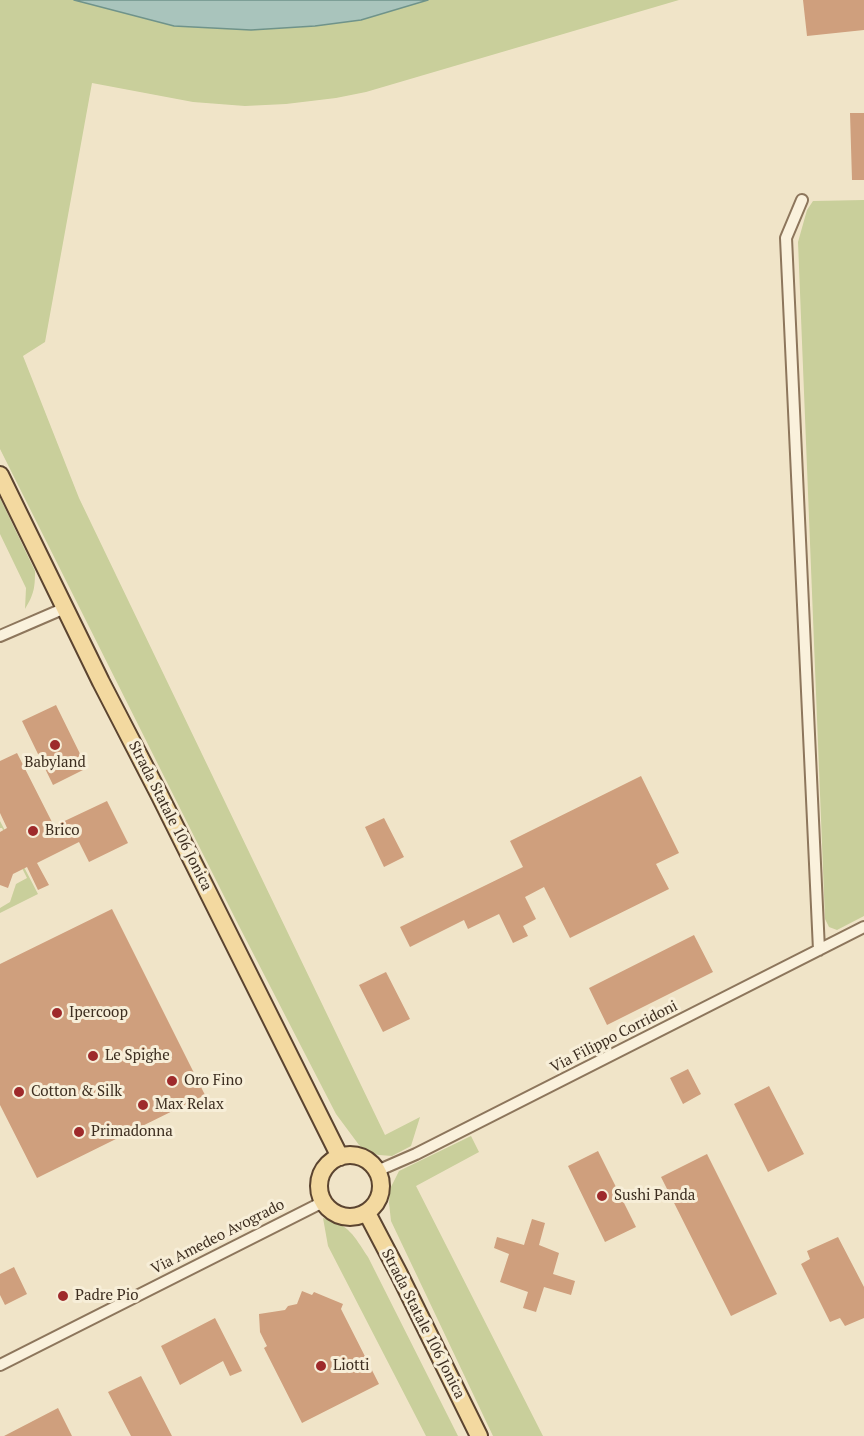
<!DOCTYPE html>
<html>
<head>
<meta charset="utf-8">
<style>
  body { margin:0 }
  canvas { display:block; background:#f0e4c8 }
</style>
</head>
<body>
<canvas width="864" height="1436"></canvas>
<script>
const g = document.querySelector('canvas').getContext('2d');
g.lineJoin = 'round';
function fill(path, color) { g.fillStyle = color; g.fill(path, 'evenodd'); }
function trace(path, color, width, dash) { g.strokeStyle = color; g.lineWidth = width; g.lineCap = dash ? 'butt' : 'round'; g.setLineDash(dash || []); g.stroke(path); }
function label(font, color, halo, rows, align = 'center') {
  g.font = font + ' "PT Serif",serif'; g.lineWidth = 6; g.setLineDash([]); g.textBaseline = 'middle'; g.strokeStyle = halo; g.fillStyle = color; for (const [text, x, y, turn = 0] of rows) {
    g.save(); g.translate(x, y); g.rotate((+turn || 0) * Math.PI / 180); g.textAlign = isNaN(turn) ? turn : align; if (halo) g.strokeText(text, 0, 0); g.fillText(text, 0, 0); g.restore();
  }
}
const green = new Path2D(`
  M0 0H74L174 26 251 30 315 26 361 20 428 0H679L366 92 336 98 286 104 245 106 193 102 92 83 45 342 23 356 79 498 385 1135 420 1117 411 1146 392 1156 379 1155 368 1153 359 1145 336 1114 239 926 0 449Z
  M864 200V916L837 930 829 927 825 919 798 242 807 210 813 201Z
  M0 498 35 571C35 588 34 594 25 609L26 588 0 534Z
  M0 821 38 894 0 913V908L10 902 16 884 27 878 2 828H0Z
  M471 1136 479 1152 416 1186 543 1436H493L391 1221 389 1203 390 1189 399 1171Z
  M323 1218C349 1224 354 1236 368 1257L458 1436H426L328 1246Z`);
const water = new Path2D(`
  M74 0H428L361 20 315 26 251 30 174 26Z`);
const building = new Path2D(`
  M803 0H864V30L807 36Z
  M850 113H864V180H852Z
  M56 705 87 768 53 785 22 721Z
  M17 753 54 826 107 801 128 843 89 862 79 842 37 863 49 885 38 890 27 867 13 874 8 888 0 885V832L7 828 0 813V761Z
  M641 776 679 853 656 864 669 889 570 938 544 887 525 897 536 919 523 926 528 936 513 943 499 914 468 929 464 920 410 947 400 927 523 867 510 841Z
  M384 818 404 857 384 867 365 827Z
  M112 909 205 1095 37 1178 0 1105V964Z
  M694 935 713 972 607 1025 589 988Z
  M386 972 410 1019 383 1032 359 985Z
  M688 1069 701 1094 683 1104 670 1078Z
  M769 1086 804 1154 768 1172 734 1104Z
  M598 1151 636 1227 605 1242 568 1166Z
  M707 1154 777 1294 731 1316 661 1177Z
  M532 1219 545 1223 539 1245 559 1253 553 1274 575 1281 571 1295 544 1287 536 1312 523 1308 528 1292 500 1282 509 1254 494 1248 497 1237 524 1245Z
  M838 1237 864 1287V1318L845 1326 840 1318 830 1322 801 1264 810 1259 807 1251Z
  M14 1267 27 1294 5 1305 0 1295V1274Z
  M302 1291 312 1295 314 1292 343 1304 341 1309 379 1384 302 1423 264 1348 267 1346 260 1332 259 1314 285 1310 288 1306 297 1304Z
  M215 1318 242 1371 230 1376 223 1361 180 1385 161 1346Z
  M141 1376 172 1436H131L108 1392Z
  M58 1408 72 1436H4Z`);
const minor = new Path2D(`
  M802 200 786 238 819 950
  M0 636 65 608
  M377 1171 416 1154 864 927
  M0 1365 323 1202`);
const primary = new Path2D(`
  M0 475 101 682 160 796 340 1157
  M319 1186a31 31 0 1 1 62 0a31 31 0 1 1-62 0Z
  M367 1213 399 1274 479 1436`);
const markers = [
  [55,745,6,"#9e2a2b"],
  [33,831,6,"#9e2a2b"],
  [57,1013,6,"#9e2a2b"],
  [93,1056,6,"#9e2a2b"],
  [172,1081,6,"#9e2a2b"],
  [19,1092,6,"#9e2a2b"],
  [143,1105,6,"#9e2a2b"],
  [79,1132,6,"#9e2a2b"],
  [602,1196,6,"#9e2a2b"],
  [63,1296,6,"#9e2a2b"],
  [321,1366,6,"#9e2a2b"]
];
const poiNames = [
  ["Babyland",55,763,"center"],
  ["Brico",45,831],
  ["Ipercoop",69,1013],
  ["Le Spighe",105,1056],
  ["Oro Fino",184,1081],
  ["Cotton & Silk",31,1092],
  ["Max Relax",155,1105],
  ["Primadonna",91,1132],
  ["Sushi Panda",614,1196],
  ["Padre Pio",75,1296],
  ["Liotti",333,1366]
];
const streetNames = [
  ["Strada Statale 106 Jonica",170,816,63],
  ["Via Filippo Corridoni",614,1037,-27],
  ["Via Amedeo Avogrado",218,1237,-27],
  ["Strada Statale 106 Jonica",423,1324,63]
];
fill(green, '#c9cf9b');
fill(water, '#a9c4bc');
trace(water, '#6f938a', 1.5);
fill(building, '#cf9f7d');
trace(minor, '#8d765c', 14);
trace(primary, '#5b4430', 20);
trace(minor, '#faf1dc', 10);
trace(primary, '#f3d9a0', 16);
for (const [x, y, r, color] of markers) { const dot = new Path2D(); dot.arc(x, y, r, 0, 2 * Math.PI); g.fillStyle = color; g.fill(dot); trace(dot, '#f7eed8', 2); }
label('15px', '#3d2e20', '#f7eed8', poiNames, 'left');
label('15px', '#3d2e20', '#f7eed8', streetNames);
</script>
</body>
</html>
